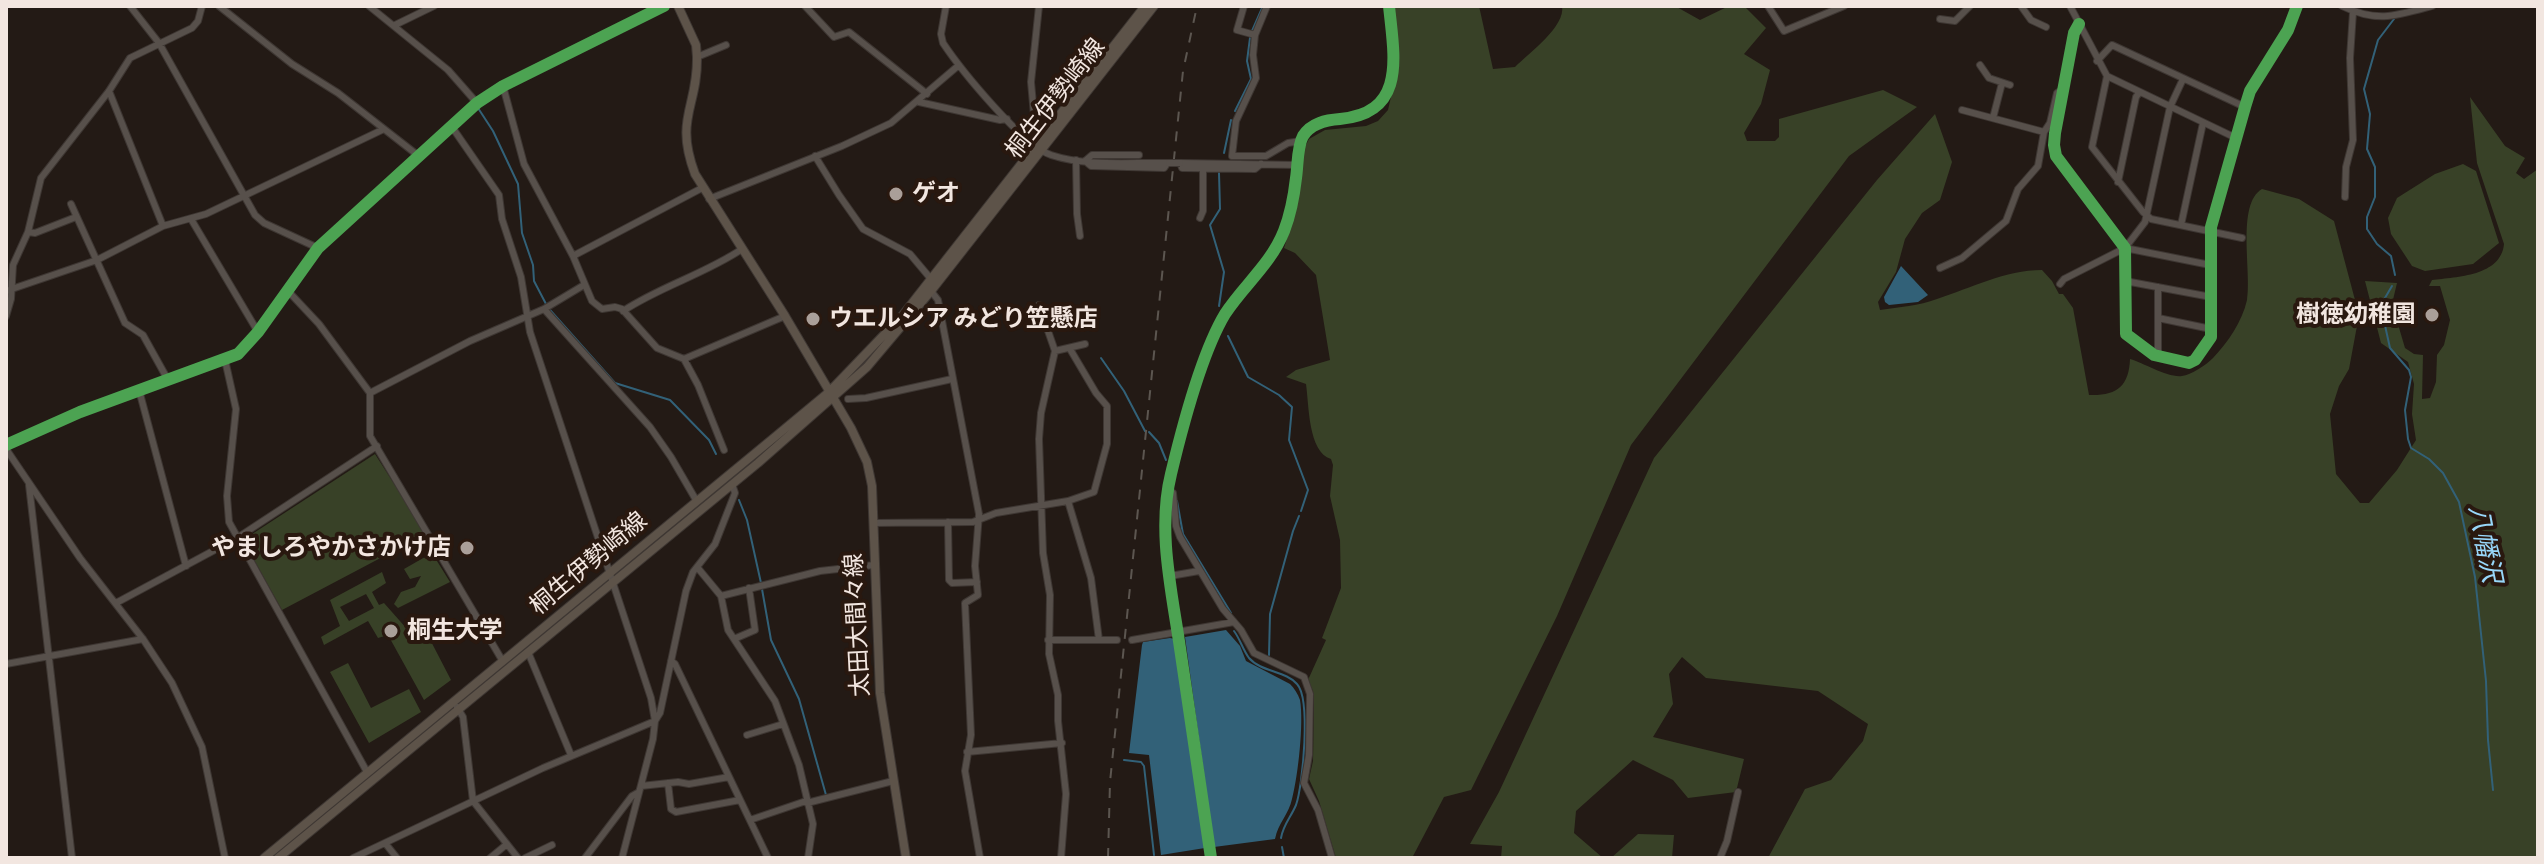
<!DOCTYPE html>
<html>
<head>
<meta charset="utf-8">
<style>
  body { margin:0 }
  #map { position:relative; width:2544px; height:864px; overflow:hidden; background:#231a15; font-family:Manrope,sans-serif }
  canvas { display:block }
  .frame { position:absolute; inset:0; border:8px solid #f2e6e0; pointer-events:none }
</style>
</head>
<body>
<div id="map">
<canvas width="2544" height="864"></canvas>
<div class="frame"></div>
</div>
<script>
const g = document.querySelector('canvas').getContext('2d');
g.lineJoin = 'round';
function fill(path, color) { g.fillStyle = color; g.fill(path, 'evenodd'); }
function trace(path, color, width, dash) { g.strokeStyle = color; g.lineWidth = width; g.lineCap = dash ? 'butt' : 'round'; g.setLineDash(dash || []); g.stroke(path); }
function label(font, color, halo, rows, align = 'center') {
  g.font = font + ' Manrope,"Noto Sans JP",sans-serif'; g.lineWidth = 8; g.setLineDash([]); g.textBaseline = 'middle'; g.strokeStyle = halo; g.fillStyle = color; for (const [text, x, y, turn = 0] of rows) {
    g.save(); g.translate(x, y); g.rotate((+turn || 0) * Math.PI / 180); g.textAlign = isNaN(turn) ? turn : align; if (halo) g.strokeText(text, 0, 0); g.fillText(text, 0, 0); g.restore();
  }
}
const green = new Path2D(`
  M1393 6H1479L1493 69 1515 67C1530 52 1566 26 1562 6H1675L1700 20 1729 6H1744L1766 28 1744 54 1770 70 1761 104 1744 133 1747 141H1775L1779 137V119L1883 90 1917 107 1849 156 1631 445 1557 616 1471 790 1444 797 1412 858H1336L1319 801 1309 779 1313 761 1314 703 1313 691 1308 680 1326 640 1322 638 1341 588 1340 540 1330 496 1333 465 1331 459C1308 452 1309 405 1306 384L1286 377 1296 370 1330 360 1316 275 1295 253 1284 248 1295 213 1304 149 1309 139 1325 130 1366 126 1378 121 1388 110 1399 62Z
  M2470 97 2505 146 2525 158 2516 173 2524 179 2538 169V858H1768L1805 789 1831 780 1863 741 1868 724 1818 691 1706 678 1682 657 1669 674 1673 704 1653 737 1744 759 1736 792 1688 798 1673 780 1633 760 1576 811 1574 833 1603 858H1501L1502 846 1470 844 1499 792 1654 458 1877 180 1935 114 1952 162 1940 200 1922 213 1905 239 1896 272 1878 302 1880 310C1899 307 1919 306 1937 299 1971 288 2005 270 2042 270L2052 281 2059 294H2063L2073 308 2089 395C2117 396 2129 386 2130 359 2144 363 2168 378 2182 376 2191 375 2206 365 2213 358 2228 342 2242 322 2247 300 2252 272 2236 204 2262 189L2299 199 2334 221 2359 315 2349 369 2339 386 2330 414 2336 474 2360 503H2369L2397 470 2416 440 2412 414 2414 384 2408 362 2381 343 2365 281 2397 283 2392 304 2405 348 2414 354 2423 355 2422 399 2430 398 2436 382 2437 355 2444 345 2450 320 2440 286H2429L2432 280C2457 277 2501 276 2504 244L2477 163Z
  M2463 164 2476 171 2499 243 2473 264 2425 271 2412 266 2391 234 2388 218 2397 198 2435 174Z
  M375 454 426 534 282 610 243 540Z
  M432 553 450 582 398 608 394 604 401 592 415 587 421 576 410 579 404 569Z
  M382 572 386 583 372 592 379 605 384 603 407 629 423 626 451 680 424 700 388 635 378 638 368 621 324 645 321 637 340 626 330 600ZM366 594 374 608 349 621 340 607Z
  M348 663 371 708 409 689 421 712 369 743 330 672Z
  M1638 834 1674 835 1672 858H1611Z`);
const water = new Path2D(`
  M1901 266 1928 295 1918 302 1889 305 1885 302 1884 297Z
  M1226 630 1240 646 1246 661 1290 684C1294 688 1298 694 1300 700 1304 722 1298 777 1292 799 1289 814 1278 823 1275 839L1214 847 1185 637Z
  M1170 638 1175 639 1205 848 1161 855 1149 755 1129 753 1142 645 1143 642Z`);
const stream = new Path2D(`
  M2394 19 2378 40 2364 89 2370 114 2367 149 2375 167V197L2367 217V229L2377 244 2391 256 2395 275
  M1252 31 1263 6
  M478 108 493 131 518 184 522 233 533 265 534 281 546 304
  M1235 111 1251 79 1247 61 1250 38
  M1224 153 1231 120
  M2392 286 2382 303V312L2390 348 2409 370 2411 377 2405 410 2408 439 2411 448 2429 459 2443 473 2459 502 2475 577 2486 681 2488 740 2493 790
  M1219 306 1224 272 1210 225 1220 209 1219 173
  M550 310 615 383 670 400 709 440 716 454
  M1228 336 1248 377 1279 395 1292 407 1289 440 1308 490 1301 511
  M1101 358 1124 391 1145 431
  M1149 432 1159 443 1166 460
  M739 500 747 520 761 583
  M1177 501 1183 534 1231 613
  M762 589 771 640 799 699 826 795
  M1234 631C1240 639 1243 650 1249 658 1261 672 1286 671 1297 684 1311 699 1303 785 1296 805 1291 817 1283 825 1281 838
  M1269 655 1270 614 1293 531 1299 516
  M1124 760 1141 762 1144 766 1154 855
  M1282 847 1284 858`);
const minor = new Path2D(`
  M130 6 159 43 255 215 264 223 318 248
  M219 6 292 64 338 93 420 157
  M369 6 448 70 477 103
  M805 6 834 37 849 32 927 94
  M946 6 941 34 943 43C961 70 1022 145 1051 155 1087 167 1131 162 1169 163
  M1244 6 1237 30 1255 35
  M1267 6 1255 35 1253 55 1256 78 1236 121 1232 156H1266L1288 143 1301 141
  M1768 6 1784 31 1844 6
  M2021 6 2031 20 2046 27
  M2070 6 2107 76 2236 138
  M2342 6C2377 23 2396 16 2432 6
  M1940 19 1955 21 1970 6
  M2079 24 2074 33 2055 133 2054 145 2056 156 2125 248 2126 334 2154 355 2189 363 2195 360 2211 337V227L2245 107 2250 91 2288 30 2297 6
  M395 25 434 6
  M697 57 726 45
  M2097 61 2112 45 2245 107
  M1980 65 1989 78 2010 85
  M2107 76 2092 147 2143 212 2151 219 2242 238
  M503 86 524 164 573 256 592 301 602 309 615 307 622 309 657 348 684 359 698 385 724 450
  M109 91 163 226
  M919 102 1000 120 1007 119
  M1962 110 2044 132
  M1993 118 2002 83
  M1035 126 1031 82 1039 6
  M452 127 499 195 502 219 521 277 530 332 651 698 655 721 653 739 622 858
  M1139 155H1092L1085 161 1091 166 1164 168 1166 165
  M815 156 839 195 863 229 910 254 931 279
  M1076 160 1077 214 1080 236
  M1180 163 1298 165
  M1181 165 1182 168 1255 169 1261 164
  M2118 182 2136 97 2139 93
  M2345 197 2346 167 2353 140 2350 58 2353 12
  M709 199 842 146 891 123 959 65
  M71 204 125 323 143 335 168 380
  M1200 218 1203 211V168
  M191 219 258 332
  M2181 225 2203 123
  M28 232 35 233 76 217
  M2125 248 2210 265
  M573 256 702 188
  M1940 268 1962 258 2006 221 2018 189 2038 166 2044 132 2050 123 2057 93 2063 89
  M2125 281 2211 297
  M2060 284 2064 279 2125 248 2145 222 2170 107 2183 79
  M6 291 97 260 163 226 206 214 384 129
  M288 291 319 324 370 393V436L502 660
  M931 291 938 300 979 514 975 566 978 595 965 603 971 735 965 771 980 858
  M1039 305 1055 351 1041 413 1039 439 1043 553 1050 595 1049 654 1058 695V721L1066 794 1061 858
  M544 309 650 427 671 457 696 500
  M623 311C661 286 705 274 742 249
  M6 316 11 299 13 265 28 232 41 178 109 91 130 58 192 28 198 21 202 6
  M2158 318 2211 329
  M1055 351 1085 344
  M2158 356V287
  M684 359 785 316
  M225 360 236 409 227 496 229 522 367 772
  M139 390 186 566
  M370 393 470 341 544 309 584 285
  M848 399 866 398 952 379
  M6 445 80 412 238 354 258 332 318 248 477 103 503 86 664 6
  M6 449 80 558 143 639 172 683 202 747 225 858
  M29 485 72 858
  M1167 492 1173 493 1176 526 1180 537 1223 609 1241 630 1254 653 1304 677 1310 694 1309 755 1304 783 1318 810 1332 858
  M1068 501 1091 578 1099 640
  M948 522 949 580 952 583 977 582
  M873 523 973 522 996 513 1068 501 1094 492 1107 444V406L1096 393 1070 349
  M697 567 721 596 728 630 775 701 799 765 813 824 808 858
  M1170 576 1199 571
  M721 596 820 571 874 565
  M116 603 237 538 377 446
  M734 639 755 630 749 588
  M1048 640H1117
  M1132 640 1234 622
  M528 652 571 755
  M671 661 675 664 768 858
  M6 664 143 639
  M457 707 463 717 473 801 518 858
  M747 735 783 724
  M967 752 1062 743
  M668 783 671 809 676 812 740 800
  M641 786 678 782 689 784 729 777
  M807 803 893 781
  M750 820 806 801
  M385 843 397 858
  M353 858 543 768 655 721 660 713 686 591 693 572 715 544 735 493 732 484
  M490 858 507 844
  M525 858 552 845
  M585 858 632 796 639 792
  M1211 858C1201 788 1191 718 1180 648 1172 592 1157 531 1171 474 1182 428 1201 354 1225 314 1244 285 1271 264 1284 231 1291 213 1294 196 1296 178 1298 165 1297 147 1303 136 1311 123 1326 120 1340 119 1407 113 1394 56 1389 6
  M1720 858 1727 841 1738 792`);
const major = new Path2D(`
  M678 6 696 45 697 57C698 107 674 118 695 174L785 316 851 428 867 462 872 486 880 693 906 858
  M264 858 776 436 829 392 902 316 1145 6
  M278 858 758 463 867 367 931 291 1154 6`);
const rail = new Path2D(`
  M1108 858 1110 782 1183 71 1197 6`);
const minorBridge = new Path2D(`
  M1169 163H1180`);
const cycleway = new Path2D(`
  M2079 24 2074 33 2055 133 2054 145 2056 156 2125 248 2126 334 2154 355 2189 363 2195 360 2211 337V227L2245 107 2250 91 2288 30 2297 6
  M6 445 80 412 238 354 258 332 318 248 477 103 503 86 664 6
  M1211 858C1201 788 1191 718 1180 648 1172 592 1157 531 1171 474 1182 428 1201 354 1225 314 1244 285 1271 264 1284 231 1291 213 1294 196 1296 178 1298 165 1297 147 1303 136 1311 123 1326 120 1340 119 1407 113 1394 56 1389 6`);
const markers = [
  [896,194,8,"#aa9f99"],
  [2432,315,8,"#aa9f99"],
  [813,319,8,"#aa9f99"],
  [467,548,8,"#aa9f99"],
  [391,631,8,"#aa9f99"]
];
const streetNames = [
  ["桐生伊勢崎線",1056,99,-52],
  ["桐生伊勢崎線",589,564,-40],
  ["太田大間々線",858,625,-93]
];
const poiNames = [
  ["ゲオ",912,194],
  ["樹徳幼稚園",2416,315,"right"],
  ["ウエルシア みどり笠懸店",829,319],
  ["やましろやかさかけ店",451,548,"right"],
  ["桐生大学",407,631]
];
const waterNames = [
  ["八幡沢",2484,544,79]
];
fill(green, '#384127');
fill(water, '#326178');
trace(stream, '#326178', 2);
trace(minor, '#3e3733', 8);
trace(major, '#3e3733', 10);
trace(minor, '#57504b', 6);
trace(major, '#5d5349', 8);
trace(rail, '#5c5650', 2, [10, 10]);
trace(minorBridge, '#3e3733', 8, []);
trace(minorBridge, '#57504b', 6);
trace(cycleway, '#4ca352', 12);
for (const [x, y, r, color] of markers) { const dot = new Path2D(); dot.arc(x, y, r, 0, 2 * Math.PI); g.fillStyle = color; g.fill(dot); trace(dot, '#29180f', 3); }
label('24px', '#f2e6e0', '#29180f', streetNames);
label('bold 24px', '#f2e6e0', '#29180f', poiNames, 'left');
label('italic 26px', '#98d7fa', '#29180f', waterNames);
</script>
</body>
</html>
